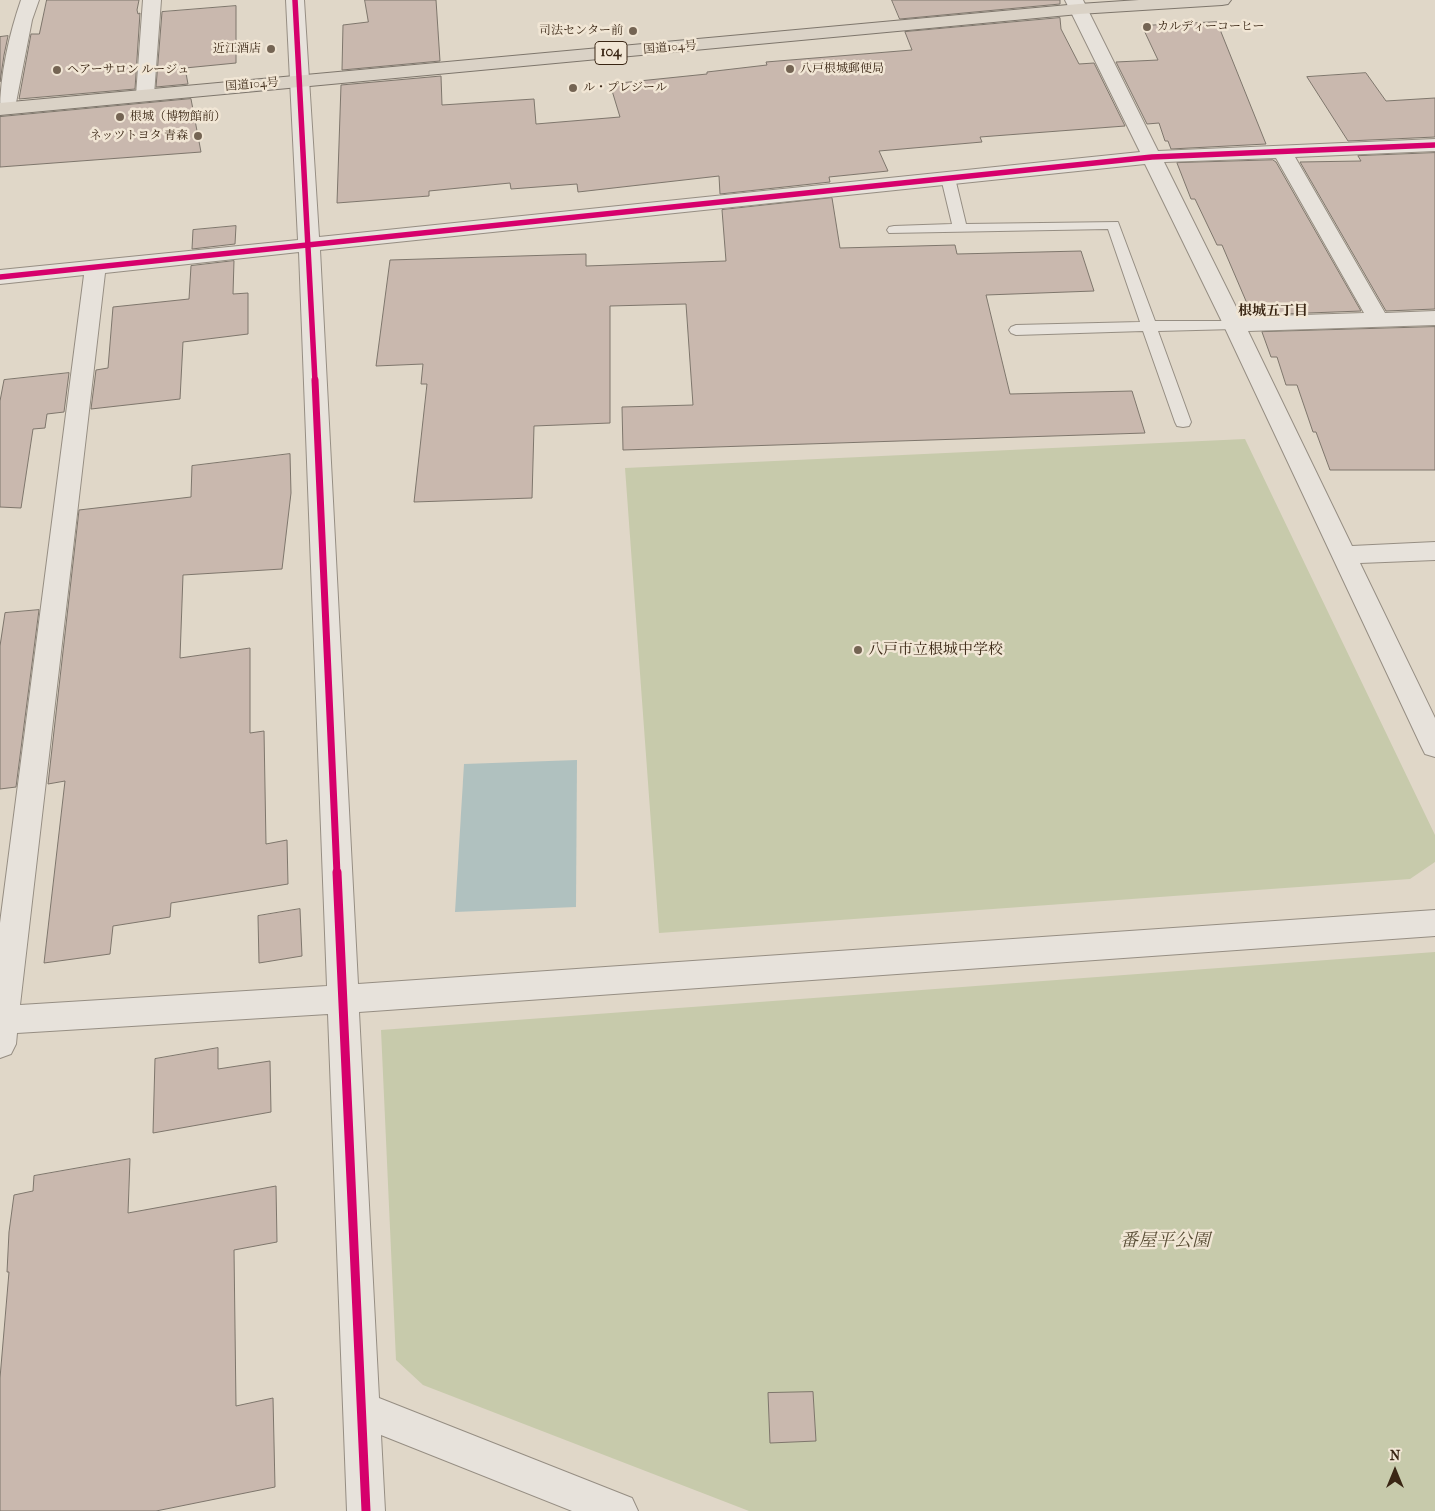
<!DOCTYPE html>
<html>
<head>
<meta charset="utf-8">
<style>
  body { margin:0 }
  #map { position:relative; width:1435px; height:1511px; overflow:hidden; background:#e0d7c8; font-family:"IM FELL French Canon",serif }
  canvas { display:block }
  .north { position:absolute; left:1370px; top:1446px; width:50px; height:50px; -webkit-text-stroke:4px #f1e6d5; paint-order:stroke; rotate:0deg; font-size:14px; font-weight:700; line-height:20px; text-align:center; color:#3a2614 }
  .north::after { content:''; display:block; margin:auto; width:18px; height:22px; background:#3a2614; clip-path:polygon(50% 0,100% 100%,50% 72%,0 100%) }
</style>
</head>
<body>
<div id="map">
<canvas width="1435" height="1511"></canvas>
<div class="north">N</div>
</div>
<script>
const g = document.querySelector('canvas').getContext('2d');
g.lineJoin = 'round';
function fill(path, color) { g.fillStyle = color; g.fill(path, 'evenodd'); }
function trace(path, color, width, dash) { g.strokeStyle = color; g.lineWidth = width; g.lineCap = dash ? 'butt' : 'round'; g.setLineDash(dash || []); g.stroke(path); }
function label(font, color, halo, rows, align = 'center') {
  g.font = font + ' "IM FELL French Canon","Noto Serif JP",serif'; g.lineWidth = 5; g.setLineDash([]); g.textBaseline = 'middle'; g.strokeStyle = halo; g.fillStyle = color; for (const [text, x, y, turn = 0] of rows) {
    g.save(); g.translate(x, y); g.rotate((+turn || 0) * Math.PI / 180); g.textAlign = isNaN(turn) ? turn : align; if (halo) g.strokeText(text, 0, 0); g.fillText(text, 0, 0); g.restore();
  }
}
const green = new Path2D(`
  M1245 439 1435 835V862L1410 879 659 933 625 468Z
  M1435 952V1511H749L423 1385 396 1360 381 1030Z`);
const water = new Path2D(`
  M577 760 576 907 455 912 464 764Z`);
const building = new Path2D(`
  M47 0H139L137 10 138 14 140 13 135 89 19 99 31 34H39Z
  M365 0H436L440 61 342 70 343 25 368 22Z
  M892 0H1060V4L900 19Z
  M236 6V63L185 68 188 84 156 87 162 12Z
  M1060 18 1061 29 1079 64 1094 63 1125 126 980 137 982 142 879 151 888 171 829 177 830 182 720 194 719 176 578 192 577 184 511 189 510 183 429 191V196L337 203 341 85 441 76 442 105 534 99 536 124 620 117 610 84 707 74V72L767 65 766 62 912 50 905 32Z
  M1217 22 1266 144 1171 149 1168 141H1165L1159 123 1147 124 1116 62 1158 60 1142 26Z
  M8 36 4 55 0 82V37Z
  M1366 73 1386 101 1435 98V137L1348 141 1307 77Z
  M191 99 201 152 0 167V117Z
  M1435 153V309L1386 311 1300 162 1361 161 1358 156Z
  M1273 160 1276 162 1361 311 1256 315 1254 308H1249L1222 245H1217L1195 199H1191L1177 163Z
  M832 198 840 248 955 245 957 254 1081 251 1094 291 986 295 1010 394 1132 391 1145 433 623 450 622 407 693 405 686 304 610 306V423L534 426 532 498 414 502 427 384H421L423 364 376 366 390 260 586 254V266L726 261 722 210Z
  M236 226 235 244 192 249 193 230Z
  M234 261 233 294 248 293V334L183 342 180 399 91 409 96 370 108 368 113 307 189 299 191 266Z
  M1435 327V470H1330L1316 432H1313L1297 385H1286L1277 357H1271L1262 332Z
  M69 373 64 412 47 414 45 428 33 429 21 508 0 507V401L4 380Z
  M290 454 291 493 282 569 183 575 180 658 250 648V733L264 731 266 844 287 840 288 884 171 903 170 917 113 926 110 954 44 963 65 781 48 784 79 510 191 497 192 466Z
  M39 610 16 787 0 789V646L5 613Z
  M300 909 302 956 259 963 258 916Z
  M218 1048V1069L270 1061 271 1112 153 1133 155 1059Z
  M130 1159 128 1213 276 1186 277 1242 234 1250 236 1406 273 1398 275 1487 156 1511H0V1378L9 1272H7L9 1232 14 1195 33 1191 34 1176Z
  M813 1392 816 1441 770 1443 768 1393Z`);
const service = new Path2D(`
  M948 174 955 178 966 224 1118 222 1155 321H1239L1241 324 1239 327 1234 329 1158 331 1191 422 1189 426 1183 427 1177 426 1175 422 1143 331 1016 335 1011 333 1009 330 1011 327 1016 325 1140 322 1108 229 889 233 887 230 889 227 894 226 952 224 941 178Z`);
const minor = new Path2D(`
  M21 0H39L32 20 15 108 13 112 6 114 0 112C0 75 9 35 21 0Z
  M143 0H161L154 95 152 99 145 101 138 99 136 95Z
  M286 0H304L319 237 1140 152 1065 0H1083L1158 151 1435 139V151L1295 157 1385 313 1435 311V325L1248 331 1352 546 1435 542V560L1360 563 1435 718V757L1425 754 1421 746 1223 324 1145 164 320 250 358 984 1435 910V936L359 1012 379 1398 632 1498 638 1511H572L381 1435 385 1511H347L328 1014 17 1033 16 1044 11 1054 0 1058V923L84 275 0 284V270L298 240ZM1276 158 1364 313 1241 317 1164 162ZM299 252 327 986 20 1005 105 273Z`);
const trunk = new Path2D(`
  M1139 0H1231L1228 4 1222 5 1079 14 0 115V103L1079 4Z`);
const cyclewayFar2 = new Path2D(`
  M295 0 315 381
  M0 277 1152 157 1435 145`);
const cyclewayFar1 = new Path2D(`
  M315 380 337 874`);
const cycleway = new Path2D(`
  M337 872 366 1511`);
const markers = [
  [1147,27,5,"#746453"],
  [633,31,5,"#746453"],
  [271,49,5,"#746453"],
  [790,69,5,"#746453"],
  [57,70,5,"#746453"],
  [573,88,5,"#746453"],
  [120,117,5,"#746453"],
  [198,136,5,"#746453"],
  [858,650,5,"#746453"]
];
const farPoinames = [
  ["カルディーコーヒー",1157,27],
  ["司法センター前",623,31,"right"],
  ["近江酒店",261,49,"right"],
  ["八戸根城郵便局",800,69],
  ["ヘアーサロン ルージュ",67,70],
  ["ル・プレジール",583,88],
  ["根城（博物館前）",130,117],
  ["ネッツトヨタ 青森",188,136,"right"]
];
const farStreetnames = [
  ["国道104号",670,48,-5],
  ["国道104号",252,85,-5]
];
const shields = [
  [611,53,32]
];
const shieldNames = [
  ["104",611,53]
];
const farNeighbourhoodnames = [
  ["根城五丁目",1273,312]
];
const poiNames = [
  ["八戸市立根城中学校",868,650]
];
const nearParknames = [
  ["番屋平公園",1165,1242]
];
fill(green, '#c7caab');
fill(water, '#b0c1bf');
fill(building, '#c9b8ae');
trace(building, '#7e766c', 1);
trace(service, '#968e83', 2);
trace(minor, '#968e83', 2);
trace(trunk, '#7e766c', 2);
fill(service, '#e7e2db');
fill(minor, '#e7e2db');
fill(trunk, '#dad2c6');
trace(cyclewayFar2, '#d6006c', 5.5);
trace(cyclewayFar1, '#d6006c', 7);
trace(cycleway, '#d6006c', 9);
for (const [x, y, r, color] of markers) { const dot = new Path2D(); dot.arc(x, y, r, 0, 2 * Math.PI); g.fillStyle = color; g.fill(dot); trace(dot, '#f1e6d5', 2); }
label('12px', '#3a2614', '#f1e6d5', farPoinames, 'left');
label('12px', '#3a2614', '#f1e6d5', farStreetnames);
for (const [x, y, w] of shields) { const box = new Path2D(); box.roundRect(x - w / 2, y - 11.5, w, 23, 4); g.fillStyle = '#f1e6d5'; g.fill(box); trace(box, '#3a2614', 1); }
label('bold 14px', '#3a2614', null, shieldNames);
label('bold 14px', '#3a2614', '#f1e6d5', farNeighbourhoodnames);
label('15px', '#3a2614', '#f1e6d5', poiNames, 'left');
label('italic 18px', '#584c34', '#f1e6d5', nearParknames);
</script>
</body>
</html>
